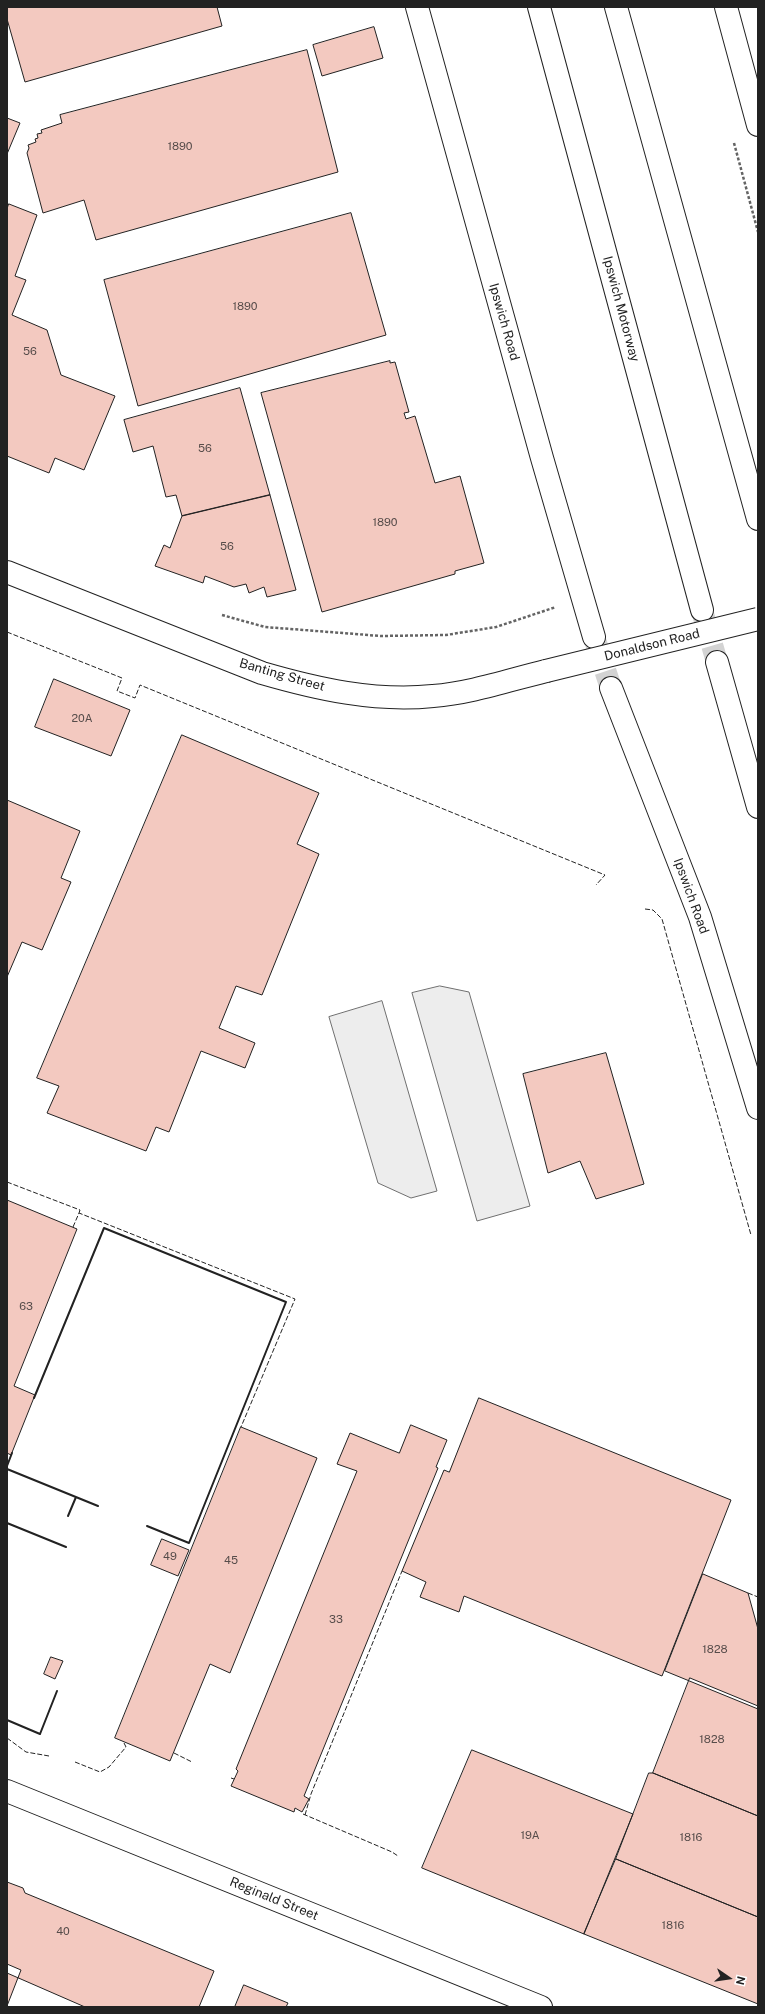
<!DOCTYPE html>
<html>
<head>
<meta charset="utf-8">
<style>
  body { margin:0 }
  #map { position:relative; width:765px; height:2014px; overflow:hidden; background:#fff; font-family:"Public Sans",sans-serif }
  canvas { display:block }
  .frame { position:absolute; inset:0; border:8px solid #222; pointer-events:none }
  .north { position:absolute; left:709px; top:1958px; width:40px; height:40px; -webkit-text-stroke:3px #fff; paint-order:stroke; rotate:103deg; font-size:11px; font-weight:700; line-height:16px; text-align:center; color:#222 }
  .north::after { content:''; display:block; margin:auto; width:14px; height:18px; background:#222; clip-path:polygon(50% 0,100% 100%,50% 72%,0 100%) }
</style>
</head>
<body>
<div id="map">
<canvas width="765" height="2014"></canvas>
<div class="frame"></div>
<div class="north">N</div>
</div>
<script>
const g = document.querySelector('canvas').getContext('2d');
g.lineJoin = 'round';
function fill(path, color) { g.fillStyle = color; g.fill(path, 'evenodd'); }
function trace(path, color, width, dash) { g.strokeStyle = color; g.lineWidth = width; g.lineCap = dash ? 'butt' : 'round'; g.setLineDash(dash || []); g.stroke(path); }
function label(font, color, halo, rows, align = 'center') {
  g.font = font + ' "Public Sans",sans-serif'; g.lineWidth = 3; g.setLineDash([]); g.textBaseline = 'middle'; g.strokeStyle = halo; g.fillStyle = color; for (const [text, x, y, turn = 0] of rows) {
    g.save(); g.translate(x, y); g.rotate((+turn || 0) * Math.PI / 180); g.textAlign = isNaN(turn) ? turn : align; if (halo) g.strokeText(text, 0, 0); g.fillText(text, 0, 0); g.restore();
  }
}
const parking = new Path2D(`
  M440 986 469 992 530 1206 477 1221 412 993Z
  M382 1001 437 1191 411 1198 378 1183 329 1017Z`);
const building = new Path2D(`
  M7 7H217L222 26 25 82 7 19Z
  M374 27 383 58 322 76 313 45Z
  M307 50 338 172 96 240 84 200 43 213 27 153 29 148 28 145 36 142 35 139 38 138 37 134 42 133 41 130 62 123 60 115Z
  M7 118 20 123 7 154Z
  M9 204 37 215 15 276 26 280 12 315 47 330 61 375 115 396 84 470 55 458 49 473 7 456V209Z
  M351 213 386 335 138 406 104 280Z
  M390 361V363L395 362 409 412 404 413 406 419 415 416 435 483 460 476 484 563 455 571V574L322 612 261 393Z
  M240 388 270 495 182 516 176 495 166 497 153 446 133 452 124 420Z
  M270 495 296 590 267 597 264 587 249 593 246 584 234 587 205 576 203 583 155 566 164 545 170 548 182 516Z
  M54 679 130 710 111 756 35 727Z
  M182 735 319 793 297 844 319 854 262 995 236 986 219 1028 255 1043 245 1068 201 1051 169 1132 156 1127 146 1151 47 1113 59 1086 37 1078Z
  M7 800 80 831 61 878 71 882 42 950 22 942 7 977Z
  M606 1053 644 1184 596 1199 580 1161 548 1173 523 1074Z
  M7 1200 77 1229 14 1386 35 1395 11 1455 7 1453Z
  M479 1398 731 1500 662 1676 464 1596 459 1612 420 1597 426 1582 402 1571 444 1470 449 1472Z
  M411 1425 447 1440 436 1467 438 1468 304 1796 309 1799 302 1812 295 1808 294 1812 231 1786 238 1771 236 1769 357 1471 337 1464 350 1433 399 1453Z
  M241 1427 317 1458 230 1673 210 1664 170 1761 115 1738Z
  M162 1539 189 1550 178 1576 151 1565Z
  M703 1574 748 1593 758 1629V1709L665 1671Z
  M51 1657 63 1661 55 1679 44 1674Z
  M690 1678 758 1706V1816L653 1773Z
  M472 1750 633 1814 584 1934 422 1868Z
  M649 1773H653L758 1816V1917L616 1859Z
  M616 1859 758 1917V2004L584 1934Z
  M7 1882 23 1888 25 1893 214 1971 199 2007H85L7 1973Z
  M7 1964 21 1970 7 2006Z
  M244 1985 288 2003 286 2007H235Z`);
const streetTunnel = new Path2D(`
  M595 640 611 688`);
const highwayTunnel = new Path2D(`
  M703 614 717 662`);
const path = new Path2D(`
  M734 143 758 232
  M222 615 265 627 381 636 446 635 496 627 556 607`);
const street = new Path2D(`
  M417 7 542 458 594 637
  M726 7 758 125
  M7 572 262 673C317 689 375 702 433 696 471 693 509 680 546 671
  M611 688 700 917 758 1108
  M7 1791 541 2007`);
const highway = new Path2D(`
  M539 7 702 610
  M616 7 758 519
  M717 662 758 807`);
const streetBridge = new Path2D(`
  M546 671 758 619`);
const fence = new Path2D(`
  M7 632 122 678 117 691 135 698 140 685 605 875 596 885
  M645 909 653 910 662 919 751 1235
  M7 1182 80 1210 79 1213
  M73 1227 79 1213 295 1299 241 1427
  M748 1593 758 1597
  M7 1738 26 1752 49 1756
  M174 1753 192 1762
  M75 1762 100 1772 109 1767 126 1747 123 1741
  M231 1778 234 1779
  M303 1814 392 1852 398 1856
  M305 1815 311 1794 402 1571`);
const wall = new Path2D(`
  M34 1398 104 1228 286 1302 189 1543 147 1526
  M7 1466 12 1453
  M7 1469 98 1506
  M68 1516 76 1497
  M7 1523 66 1547
  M7 1720 40 1734 57 1691`);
const numberNames = [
  ["1890",180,147],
  ["1890",245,307],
  ["56",30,352],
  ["56",205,449],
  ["1890",385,523],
  ["56",227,547],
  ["20A",82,719],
  ["63",26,1307],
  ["49",170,1557],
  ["45",231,1561],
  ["33",336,1620],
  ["1828",715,1650],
  ["1828",712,1740],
  ["19A",530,1836],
  ["1816",691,1838],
  ["1816",673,1926],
  ["40",63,1932]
];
const streetNames = [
  ["Ipswich Motorway",621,309,75],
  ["Ipswich Road",504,322,74],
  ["Donaldson Road",652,645,-14],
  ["Banting Street",282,675,16],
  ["Ipswich Road",691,896,70],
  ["Reginald Street",274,1899,22]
];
fill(parking, '#ededed');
trace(parking, '#6f6f6f', 1);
fill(building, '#f3c9c0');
trace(building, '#222', 1);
trace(streetTunnel, '#d3d3d3', 22, [22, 11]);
trace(highwayTunnel, '#d3d3d3', 22, [22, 11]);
trace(street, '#222', 24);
trace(highway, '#222', 24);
trace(path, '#646464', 2.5, [3, 2]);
trace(street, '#fff', 22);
trace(highway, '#fff', 22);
trace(streetBridge, '#222', 24, []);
trace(streetBridge, '#fff', 22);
trace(fence, '#222', 1, [5, 2]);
trace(wall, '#222', 2);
label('11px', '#564c4a', null, numberNames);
label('13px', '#222', '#fff', streetNames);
</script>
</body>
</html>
